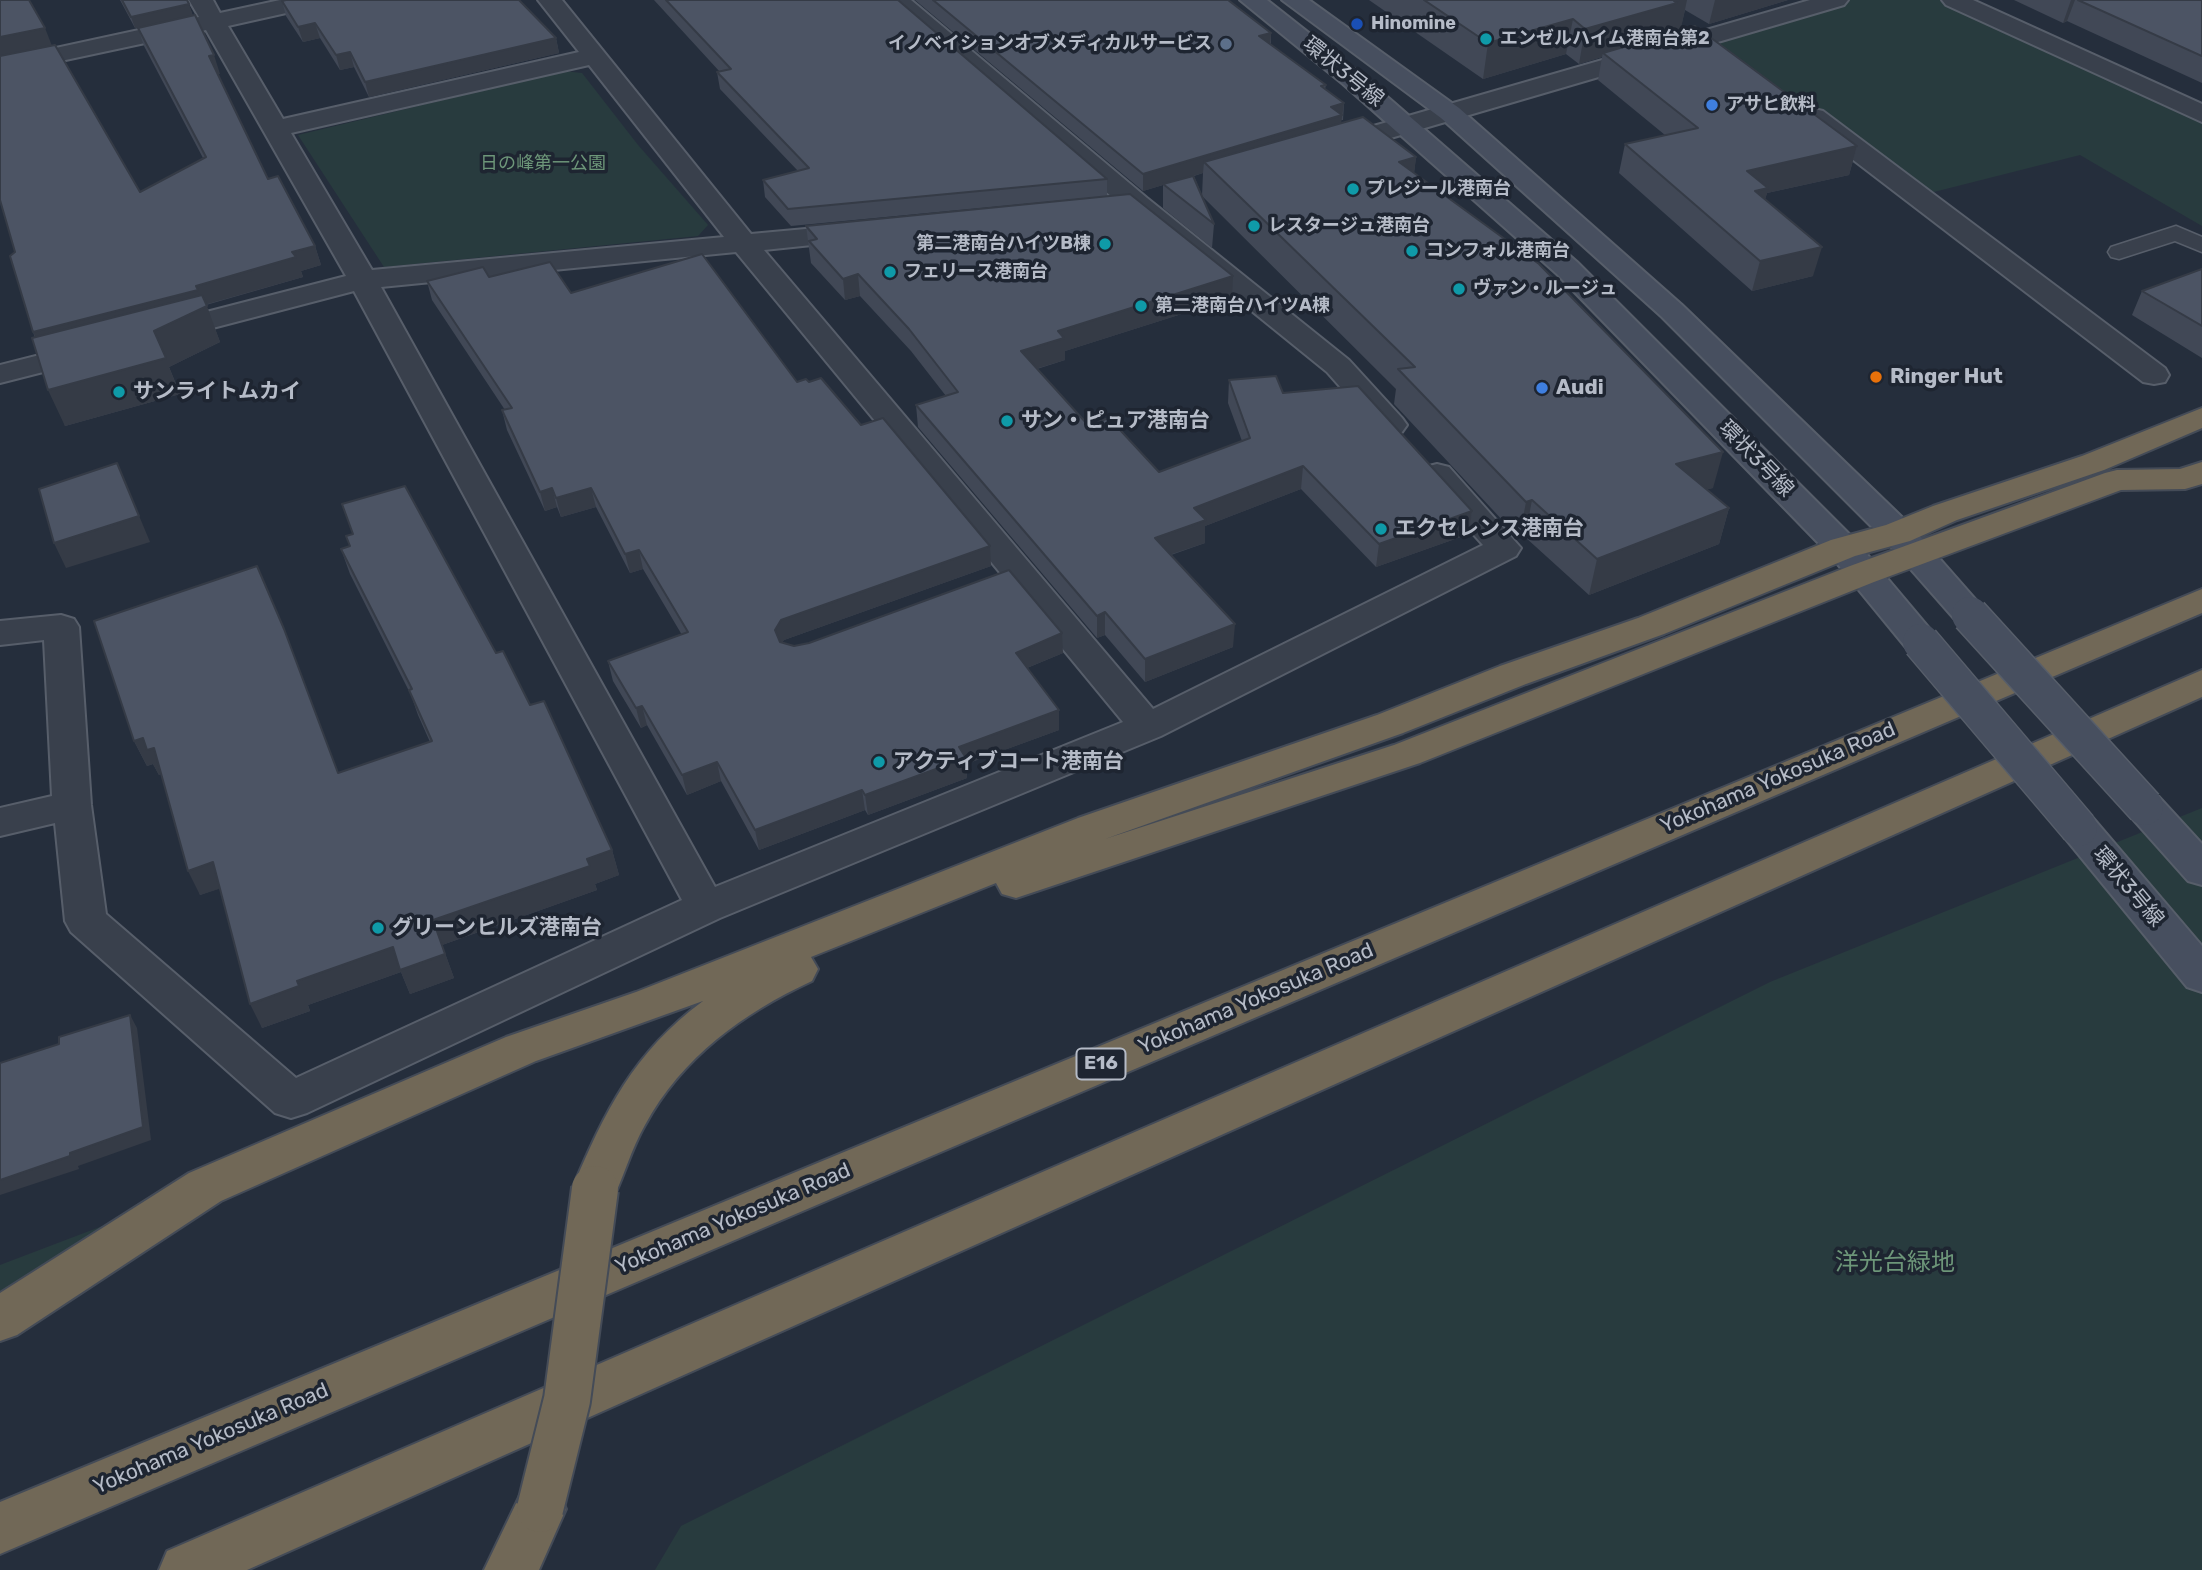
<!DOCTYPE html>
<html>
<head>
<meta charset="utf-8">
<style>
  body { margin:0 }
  canvas { display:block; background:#252e3c }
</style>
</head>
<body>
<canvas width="2202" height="1570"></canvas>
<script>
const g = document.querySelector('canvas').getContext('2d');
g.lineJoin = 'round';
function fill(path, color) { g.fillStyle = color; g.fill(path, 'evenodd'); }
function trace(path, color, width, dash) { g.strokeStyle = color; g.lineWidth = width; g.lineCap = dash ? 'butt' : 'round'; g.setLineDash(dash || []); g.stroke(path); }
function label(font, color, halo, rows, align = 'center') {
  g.font = font + ' Rubik,"Noto Sans JP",sans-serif'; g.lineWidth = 7; g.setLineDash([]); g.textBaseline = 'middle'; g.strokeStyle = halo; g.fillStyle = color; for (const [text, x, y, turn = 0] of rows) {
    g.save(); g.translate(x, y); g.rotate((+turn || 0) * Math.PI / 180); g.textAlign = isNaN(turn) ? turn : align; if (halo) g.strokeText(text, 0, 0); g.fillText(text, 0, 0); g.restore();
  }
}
const green = new Path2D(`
  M1836 0H1954L2202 113V226L2080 155 1918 196 1709 37Z
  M563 71 582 73 638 145 708 225 698 236 384 267 298 135Z
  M2202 808V1570H655L681 1526 1770 982Z
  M205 1187 0 1319V1265Z`);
const lane = new Path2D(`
  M2176 226 2202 237V252L2175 241 2119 259 2111 257 2108 252 2111 247Z`);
const street = new Path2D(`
  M189 0H213L220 13 280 0H326L322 5 228 26 283 119 579 52 538 0H562L751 234 860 224 870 226 874 232 870 238 860 240 764 250 1153 709 1483 545 1425 481 1421 474 1425 467 1437 464 1449 467 1521 548 1516 556 1161 736 720 918 307 1113 291 1118 275 1113 71 932 65 921 55 823 0 836V808L52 796 44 640 0 645V621L61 615 74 619 79 627 91 805 106 914 296 1078 682 900 354 291 163 341 152 338 148 332 152 326 346 276 206 30 0 74V60L199 17ZM589 65 724 237 372 270 291 133ZM736 252 1123 722 715 887 381 287Z
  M885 0H911L1147 198 1349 360 1402 418 1407 425 1402 432 1391 435 1380 432 1327 372 1127 210Z
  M1810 0H1848L1844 5 1343 152 1334 154 1325 152 1321 146 1325 140Z
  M1942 0H1973L2202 104V122L1946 5Z
  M1814 109 1823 111 2165 368 2169 375 2165 382 2154 384 2143 382 1805 123 1801 117 1805 111Z
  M91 342 102 345 106 351 102 357 0 383V365Z`);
const secondary = new Path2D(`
  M1240 0H1267L1361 74 1577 262 1855 540 1934 634 1939 642 1934 650 1921 654 1908 650 1831 556 1557 274 1343 84Z
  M1282 0H1309L1459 108 1682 305 1910 525 1982 607 1988 615 1982 623 1970 627 1958 623 1886 541 1662 317 1441 118Z
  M2145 793 2159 797 2202 844V885L2188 881 2131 817 2126 807 2131 797Z
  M2079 814 2093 818 2202 946V992L2187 987 2065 838 2059 828 2065 818Z`);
const highway = new Path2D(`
  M2202 408V428L2104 470 1957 520 1910 541 1855 556 1664 634 1526 684 1403 733 1105 839 1394 745 1850 566 2105 473 2117 470 2180 469 2202 462V484L2185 489 2121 490 1874 582 1420 763 1016 898 1002 894 996 883 811 957 818 969 812 981C743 1013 682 1057 645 1125 631 1149 624 1177 611 1203L595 1209 579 1203 572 1189C605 1111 633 1053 703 1001L536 1061 221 1201 17 1335 0 1341V1293L189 1173 506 1037 636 992 1078 818 1377 715 1500 666 1638 618 1831 540 1886 525 1933 506 2082 456Z
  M2202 589V613L0 1554V1502Z
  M2202 670V697L247 1570H159L167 1551Z
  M540 1484 558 1491 566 1509 539 1570H484L522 1491Z`);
const secondaryBridge = new Path2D(`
  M1970 615 2145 807
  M1921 642 2079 828`);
const highwayBridge = new Path2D(`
  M540 1509 567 1400 595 1189`);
const wall = new Path2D(`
  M120 0H187L193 16 135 28Z
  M654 0H898L1107 179V196L791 226 765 197 763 180 798 171 720 89 717 72H720Z
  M915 0H1228L1271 33V45L1326 85 1325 89 1344 103 1343 120H1341V123L1416 157 1414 173 1713 488 1707 489 1729 508 1719 544 1589 595 1525 537 1519 538 1394 404 1396 389 1202 196 1203 173 1194 176 1214 224 1212 248 1163 208V185L1143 191Z
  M1369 0H1788L1709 24 1685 10 1680 30 1857 146 1849 175 1767 193 1765 199 1813 276 1752 291 1619 173 1625 144 1665 135 1598 80 1602 57 1579 64 1566 54 1483 79Z
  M2014 0H2202V83L2067 21 2063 23Z
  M282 1 556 38 559 53 369 97 354 67 340 70 320 38 303 42 286 16Z
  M138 28 220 74H218L268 179 315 246 321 265 301 271 303 277 206 305 220 342 169 367 180 394 65 426 33 332 15 252 52 46 140 192 203 158 144 46Z
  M806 226 1232 298 1065 351V360L1037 369 1088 425 1159 472 1242 441 1228 403 1229 380 1283 393 1472 511 1469 534 1376 567 1301 489 1205 526V543L1171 555 1233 647 1145 682 1105 635 1097 638 918 427 916 405 946 396 911 351 860 296 845 300 811 263Z
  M2202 269V358L2132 315 2142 291Z
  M489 277 571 293 797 382H809L861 425 991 566 784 640 782 642 794 646 1063 653 1027 668 1059 710V730L966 764 967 778 868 815 865 810 759 850 721 781 687 795 647 725 641 728 613 681 608 661 682 635 643 569 630 573 596 507 561 517 557 507 545 511 507 430 502 410H505L432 300 427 281Z
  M341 549 496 653 530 705 612 850 619 875 595 884 597 890 442 945 454 978 410 994 401 972 308 1005 310 1011 262 1028 220 888 200 895 161 774 159 775 153 764 147 766 134 741 284 629 338 773 430 742 418 715 411 695 350 574Z`);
const shadedWall = new Path2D(`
  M1679 0H1687L1680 33 1603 53 1602 57 1579 64 1585 29Z
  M1715 0H1788L1709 24Z
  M2071 0H2075L2067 21 2063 23Z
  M189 4 193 16 135 28 131 17Z
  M1573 19 1566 54 1483 79 1488 43Z
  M315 23 320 38 303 42 298 27Z
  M45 28 52 46 0 57V37Z
  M1271 33 1270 49 1259 36Z
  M556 38 559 53 369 97 365 82Z
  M350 52 354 67 340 70 336 55Z
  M214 55 220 74 216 75 209 56Z
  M1344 103 1340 132 1204 162 1203 173 1143 191V174Z
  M1857 146 1849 175 1767 193 1760 217 1747 171Z
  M1416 157 1412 191 1399 162Z
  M315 246 321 265 301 271 303 277 204 305 207 306 220 342 169 367 180 394 65 426 48 390 42 352 33 332 196 286 292 252Z
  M1822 247 1813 276 1752 291 1760 261Z
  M858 274 860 296 845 300 843 279Z
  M1233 276 1232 298 1065 351V360L1022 373 1021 351 1058 331Z
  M1723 452 1713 488 1666 500 1676 464Z
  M117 463 150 542 66 568 54 543Z
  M1303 466 1301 489 1205 526V543L1154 560 1155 538 1194 508Z
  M552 488 557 507 545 511 540 492Z
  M591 488 596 507 561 517 556 498Z
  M1532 500 1525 537 1519 538 1526 502Z
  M1729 508 1719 544 1589 595 1597 559Z
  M1472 511 1469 534 1376 567 1379 544Z
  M990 546 991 566 784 640 778 650 775 630 781 620Z
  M639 550 643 569 630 573 625 554Z
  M1105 612V635L1097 638V616Z
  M1235 624 1233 647 1145 682V659Z
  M1062 633 1063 653 1017 672 1016 653Z
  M642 706 647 725 641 728 636 708Z
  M1059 710V730L966 764 967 778 868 815 865 795 959 747Z
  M143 738 154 748 166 773 159 775 153 764 147 766 134 741Z
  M717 762 721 781 687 795 682 775Z
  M862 790 865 810 759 850 755 830Z
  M612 850 619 875 595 884 597 890 442 945 454 978 410 994 401 972 308 1005 310 1011 262 1028 250 1004 297 981 433 920Z
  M213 862 225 887 200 895 188 871Z
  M130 1015 137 1028 151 1140 78 1166 79 1169 0 1195V1180L70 1153Z`);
const building = new Path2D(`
  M0 0H29L45 28 0 37Z
  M122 0H187L189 4 131 17Z
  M286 0H519L556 38 365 82 350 52 336 55 315 23 298 27 282 1Z
  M666 0H898L1107 179 788 209 763 180 809 168 717 72 731 69Z
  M933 0H1228L1271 33 1259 36 1326 85 1321 86 1344 103 1331 107 1342 115 1143 174Z
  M1424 0H1679L1674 1 1677 3 1585 29 1573 19 1488 43Z
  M2078 0H2202V56Z
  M195 15 214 55 209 56 268 179 278 176 315 246 292 252 296 257 196 286 198 290 33 332 10 256 15 252 0 200V56L55 45 140 192 206 157 138 28Z
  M1695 26 1857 146 1747 171 1768 188 1755 191 1822 247 1760 261 1625 144 1698 128 1603 53Z
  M1363 117 1416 157 1399 162 1539 264 1723 452 1676 464 1729 508 1597 559 1532 500 1526 502 1398 369 1415 367 1204 162Z
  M1193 176 1214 224 1163 184Z
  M1130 194 1233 276 1058 331 1064 338 1021 351 1088 425 1109 418 1159 472 1250 438 1229 380 1276 376 1283 393 1358 386 1472 511 1379 544 1303 466 1194 508 1206 520 1155 538 1235 624 1145 659 1105 612 1097 616 916 405 958 392 909 329 858 274 843 279 809 241 817 239 806 226Z
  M702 254 797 382 806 379 809 382 821 378 861 425 883 418 990 546 781 620 775 630 780 642 794 646 809 643 1009 570 1062 633 1016 653 1059 710 959 747 966 758 865 795 862 790 755 830 717 762 682 775 642 706 636 708 608 661 688 632 639 550 625 554 591 488 556 498 552 488 540 492 502 410 512 408 427 281 483 267 489 277 550 262 571 293Z
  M2202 269V326L2142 291Z
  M202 295 207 306 154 331 166 358 48 390 32 338Z
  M117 463 139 516 54 543 39 489Z
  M405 486 496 653 503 651 530 705 544 701 612 850 587 859 590 866 433 920 445 954 400 970 393 947 297 981 299 986 250 1004 213 862 188 871 154 748 147 750 143 738 134 741 94 621 257 566 284 629 338 773 432 741 409 690 412 689 341 549 350 546 346 536 353 534 342 504Z
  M130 1015 143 1127 70 1153V1156L0 1180V1063L59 1044V1037Z`);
const markers = [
  [1357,24,7,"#1a4fb4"],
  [1486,39,7,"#0f9aa8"],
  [1226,44,7,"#5c6f8a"],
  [1712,105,7,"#3f7fe0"],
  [1353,189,7,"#0f9aa8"],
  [1254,226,7,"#0f9aa8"],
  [1105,244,7,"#0f9aa8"],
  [1412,251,7,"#0f9aa8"],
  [890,272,7,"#0f9aa8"],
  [1459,289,7,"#0f9aa8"],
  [1141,306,7,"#0f9aa8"],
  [1876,377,7,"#e8710a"],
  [1542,388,7,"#3f7fe0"],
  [119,392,7,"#0f9aa8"],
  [1007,421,7,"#0f9aa8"],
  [1381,529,7,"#0f9aa8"],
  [879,762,7,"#0f9aa8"],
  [378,928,7,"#0f9aa8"]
];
const farPoinames = [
  ["Hinomine",1371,24],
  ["エンゼルハイム港南台第2",1500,39],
  ["イノベイションオブメディカルサービス",1212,44,"right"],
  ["アサヒ飲料",1726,105],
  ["プレジール港南台",1367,189],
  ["レスタージュ港南台",1268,226],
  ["第二港南台ハイツB棟",1091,244,"right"],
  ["コンフォル港南台",1426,251],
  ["フェリース港南台",904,272],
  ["ヴァン・ルージュ",1473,289],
  ["第二港南台ハイツA棟",1155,306]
];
const farParknames = [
  ["日の峰第一公園",543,164]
];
const shields = [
  [1101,1064,49]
];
const shieldNames = [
  ["E16",1101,1064]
];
const streetNames = [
  ["環状3号線",1343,72,39],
  ["環状3号線",1756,459,46],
  ["Yokohama Yokosuka Road",1778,778,-23],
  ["環状3号線",2128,887,50],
  ["Yokohama Yokosuka Road",1256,999,-23],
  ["Yokohama Yokosuka Road",733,1219,-23],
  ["Yokohama Yokosuka Road",211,1439,-23]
];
const poiNames = [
  ["Ringer Hut",1890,377],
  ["Audi",1556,388],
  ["サンライトムカイ",133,392],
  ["サン・ピュア港南台",1021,421],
  ["エクセレンス港南台",1395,529],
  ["アクティブコート港南台",893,762],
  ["グリーンヒルズ港南台",392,928]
];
const nearParknames = [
  ["洋光台緑地",1895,1263]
];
fill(green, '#283b3e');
trace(lane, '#575e6a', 3);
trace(street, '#575e6a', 4);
trace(secondary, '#575e6a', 4);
trace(highway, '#444b57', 4);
fill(lane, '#39404c');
fill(street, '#39404c');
fill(secondary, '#474f5f');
fill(highway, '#716857');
trace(secondaryBridge, '#575e6a', 39, []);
trace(highwayBridge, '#444b57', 50, []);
trace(secondaryBridge, '#474f5f', 36);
trace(highwayBridge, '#716857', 46);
fill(wall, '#414856');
fill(shadedWall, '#353b46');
fill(building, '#4c5464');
trace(building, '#353b46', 2);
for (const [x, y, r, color] of markers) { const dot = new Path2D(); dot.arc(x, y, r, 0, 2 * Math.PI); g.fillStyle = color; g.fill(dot); trace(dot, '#1e2531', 2.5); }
label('bold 18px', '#b5bbc7', '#1e2531', farPoinames, 'left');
label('18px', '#6d9679', '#1e2531', farParknames);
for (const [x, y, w] of shields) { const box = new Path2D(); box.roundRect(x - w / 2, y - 15.5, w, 31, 5); g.fillStyle = '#1e2531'; g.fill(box); trace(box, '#b5bbc7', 2); }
label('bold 19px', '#b5bbc7', null, shieldNames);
label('21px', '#b5bbc7', '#1e2531', streetNames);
label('bold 21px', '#b5bbc7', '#1e2531', poiNames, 'left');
label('24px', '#6d9679', '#1e2531', nearParknames);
</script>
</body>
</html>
